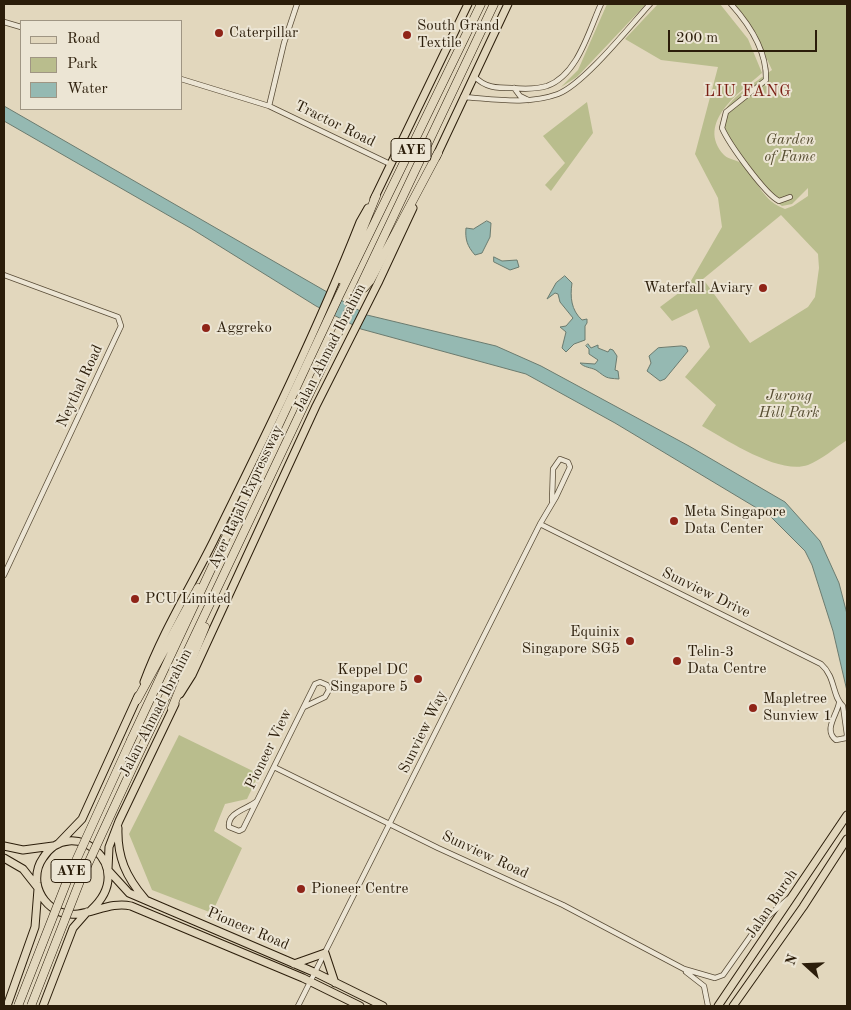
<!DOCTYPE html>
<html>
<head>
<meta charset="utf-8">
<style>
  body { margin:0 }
  #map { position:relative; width:851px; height:1010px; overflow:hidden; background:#e2d7bd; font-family:"Old Standard TT",serif }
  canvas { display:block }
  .frame { position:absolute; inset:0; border:5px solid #2b1d0a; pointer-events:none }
  .legend { position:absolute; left:20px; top:20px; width:162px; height:90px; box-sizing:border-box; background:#ece5d4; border:1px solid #9f9583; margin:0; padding:6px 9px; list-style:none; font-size:15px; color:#2b1d0a }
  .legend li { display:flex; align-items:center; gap:10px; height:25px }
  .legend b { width:25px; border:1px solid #9f9583 }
  .north { position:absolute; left:781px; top:940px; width:50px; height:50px; -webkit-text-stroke:4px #ece5d4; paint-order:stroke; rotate:290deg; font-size:14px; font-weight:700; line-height:20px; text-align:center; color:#2b1d0a }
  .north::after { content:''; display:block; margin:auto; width:18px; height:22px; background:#2b1d0a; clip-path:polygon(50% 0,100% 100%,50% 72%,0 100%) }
  .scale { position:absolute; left:668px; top:30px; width:149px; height:22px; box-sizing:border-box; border:2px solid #2b1d0a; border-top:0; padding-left:6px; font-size:15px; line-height:18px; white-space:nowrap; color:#2b1d0a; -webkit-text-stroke:4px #ece5d4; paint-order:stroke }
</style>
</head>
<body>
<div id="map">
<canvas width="851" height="1010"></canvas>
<div class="frame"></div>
<ul class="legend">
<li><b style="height:6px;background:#e2d7bd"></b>Road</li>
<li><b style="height:14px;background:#b9bd8d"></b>Park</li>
<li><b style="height:14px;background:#95b9b2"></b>Water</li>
</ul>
<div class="north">N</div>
<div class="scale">200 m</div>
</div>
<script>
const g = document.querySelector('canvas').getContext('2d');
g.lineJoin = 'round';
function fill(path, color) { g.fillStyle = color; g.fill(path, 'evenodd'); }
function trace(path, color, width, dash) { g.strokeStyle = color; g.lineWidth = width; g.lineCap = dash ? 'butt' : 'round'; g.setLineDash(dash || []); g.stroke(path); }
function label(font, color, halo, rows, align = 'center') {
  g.font = font + ' "Old Standard TT",serif'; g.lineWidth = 4; g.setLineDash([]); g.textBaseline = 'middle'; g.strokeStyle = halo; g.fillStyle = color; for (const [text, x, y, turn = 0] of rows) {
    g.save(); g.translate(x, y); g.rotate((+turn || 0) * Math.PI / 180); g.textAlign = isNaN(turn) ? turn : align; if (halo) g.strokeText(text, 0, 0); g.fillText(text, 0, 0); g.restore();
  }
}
const green = new Path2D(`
  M607 4H646L577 77 561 87 578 70Z
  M658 4H720L748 39 762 73C740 92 695 123 724 155 729 160 739 160 744 165 758 182 763 201 785 209L793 206 808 196V188L792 204 782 206C765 195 756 179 745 162 739 155 731 150 727 142 705 109 750 87 772 70L759 42 733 4H847V440C835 448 821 460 808 465 779 475 727 440 702 426L716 405 685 377 710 347 697 309 672 321 660 307 688 286 722 227 718 198 695 154 718 67 661 60 625 39ZM781 215 818 254 819 268 815 297 808 307 750 343 703 279Z
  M587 102 593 133 551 191 545 185 565 163 543 136Z
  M179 735 259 774 247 799 225 804 214 831 242 848 212 913 152 890 129 834Z`);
const water = new Path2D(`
  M4 106 367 315 496 346 541 366 689 446 785 502 820 541 839 583 847 614V691L833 631 812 565 805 551 770 516 615 423 526 374 361 329 316 306 192 229 4 121Z
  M487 221 491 223 490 237 482 253 475 255C467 246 465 239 466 228L473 229Z
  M494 257 502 261 517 260 519 267 510 270 494 262Z
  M565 276 572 283C570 297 571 310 582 320L587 319V323L585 326V340L574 344 566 352 562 348 566 332 560 327 566 326 573 318 560 302 558 294 555 293 547 299 556 283Z
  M588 344 591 348 598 345V348L608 352 610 349 613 350 617 356 615 370 618 371 619 379C605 378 607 378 596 370 590 367 585 368 580 363L595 364 598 360 589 354V349L586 346Z
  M682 346 686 347 688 351 665 379 660 381 647 371 651 363 649 356 658 348Z`);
const street = new Path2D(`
  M731 4C749 24 767 51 766 80L726 112 722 128C729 144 765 194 779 201L790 197
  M4 22 21 27
  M474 76C485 88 497 88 512 88 523 89 537 89 547 86 578 75 589 30 601 4
  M181 79 269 106 390 164
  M514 88 520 96 528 100
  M463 97C494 99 528 105 558 94 584 84 630 26 650 4
  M269 106 284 43 297 4
  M4 275 118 317 121 326 4 575
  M540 524 821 664C836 677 832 697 843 706L847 735 846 738 836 740C823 730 837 715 839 703
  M274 767 438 848 563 905 684 969 715 978 723 975 759 924 788 899
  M257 801C248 809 227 812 229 827L239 831 243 829 315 684 320 682 327 685 329 690 325 697 304 707
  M686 972 704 986 708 1006
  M298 1006 540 524 556 497 570 467 568 462 560 459 553 469 552 501`);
const primary = new Path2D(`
  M436 157 508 4
  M374 199 468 4
  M144 682C162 633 190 588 213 542 265 437 317 331 360 222L368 208
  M180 694 192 675 316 406 378 283 413 208
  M118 828C117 857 126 877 145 899
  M58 844 82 819 138 696
  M4 846 23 850 53 846
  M4 858 23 869 38 888
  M108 869 109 847 119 821 175 704
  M108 870 129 893 316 973 383 1006
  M91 910C140 866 71 813 43 858 38 865 36 874 37 883 39 896 48 907 60 912 83 921 107 900 131 906L303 978 360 1006
  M294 964 325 953 335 983
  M7 1006 35 927 38 889
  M43 1006 73 928 87 912
  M718 1006 847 815
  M733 1006 803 907 847 839`);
const highway = new Path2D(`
  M342 280 376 196
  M364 288 370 281 438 153
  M137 700 198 588
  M172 708 205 627
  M131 740 339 296 481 4
  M143 745 494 4`);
const highwayBridge = new Path2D(`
  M18 1006 69 876 131 740
  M31 1006 80 881 143 745`);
const markers = [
  [219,33,5,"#8f2418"],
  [407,35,5,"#8f2418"],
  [763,288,5,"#8f2418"],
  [206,328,5,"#8f2418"],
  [674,521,5,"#8f2418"],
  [135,599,5,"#8f2418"],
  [630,641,5,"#8f2418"],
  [677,661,5,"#8f2418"],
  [418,679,5,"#8f2418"],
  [753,708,5,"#8f2418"],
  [301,889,5,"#8f2418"]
];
const shields = [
  [411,150,40],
  [71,871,40]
];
const shieldNames = [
  ["AYE",411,150],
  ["AYE",71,871]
];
const poiNames = [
  ["South Grand",417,26],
  ["Textile",417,43],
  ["Caterpillar",229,33],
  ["Waterfall Aviary",753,288,"right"],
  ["Aggreko",216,328],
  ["Meta Singapore",684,512],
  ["Data Center",684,529],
  ["PCU Limited",145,599],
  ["Equinix",620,632,"right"],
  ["Singapore SG5",620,649,"right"],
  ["Telin-3",687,652],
  ["Data Centre",687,669],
  ["Keppel DC",408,670,"right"],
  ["Singapore 5",408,687,"right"],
  ["Mapletree",763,699],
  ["Sunview 1",763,716],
  ["Pioneer Centre",311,889]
];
const streetNames = [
  ["Tractor Road",335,124,26],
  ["Jalan Ahmad Ibrahim",330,348,-63],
  ["Neythal Road",80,386,-65],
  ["Ayer Rajah Expressway",246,497,-65],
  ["Sunview Drive",706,593,26],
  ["Jalan Ahmad Ibrahim",156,713,-63],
  ["Sunview Way",423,732,-64],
  ["Pioneer View",269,749,-64],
  ["Sunview Road",485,855,25],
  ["Jalan Buroh",772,904,-56],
  ["Pioneer Road",248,929,23]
];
const parkNames = [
  ["Garden",790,140],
  ["of Fame",790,157],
  ["Jurong",789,396],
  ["Hill Park",789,413]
];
const neighbourhoodNames = [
  ["LIU FANG",748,92]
];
fill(green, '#b9bd8d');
fill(water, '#95b9b2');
trace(water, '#6b7b6f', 1);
trace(street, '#594c37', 6);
trace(primary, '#2b1d0a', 9);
trace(highway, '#2b1d0a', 9);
trace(street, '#ece5d4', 4.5);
trace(primary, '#e2d7bd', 7);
trace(highway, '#e2d7bd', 8);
trace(highwayBridge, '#2b1d0a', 9, []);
trace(highwayBridge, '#e2d7bd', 8);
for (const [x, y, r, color] of markers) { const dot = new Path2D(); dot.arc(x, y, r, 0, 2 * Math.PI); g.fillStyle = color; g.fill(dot); trace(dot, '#ece5d4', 2); }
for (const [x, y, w] of shields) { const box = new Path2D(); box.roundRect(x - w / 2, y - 11.5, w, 23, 4); g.fillStyle = '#ece5d4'; g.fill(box); trace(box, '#2b1d0a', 1); }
label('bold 14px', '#2b1d0a', null, shieldNames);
label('15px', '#2b1d0a', '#ece5d4', poiNames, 'left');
label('15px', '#2b1d0a', '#ece5d4', streetNames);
label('italic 15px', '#564d31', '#ece5d4', parkNames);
g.letterSpacing = '1px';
label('16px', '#7a1f14', '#ece5d4', neighbourhoodNames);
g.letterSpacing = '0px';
</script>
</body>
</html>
